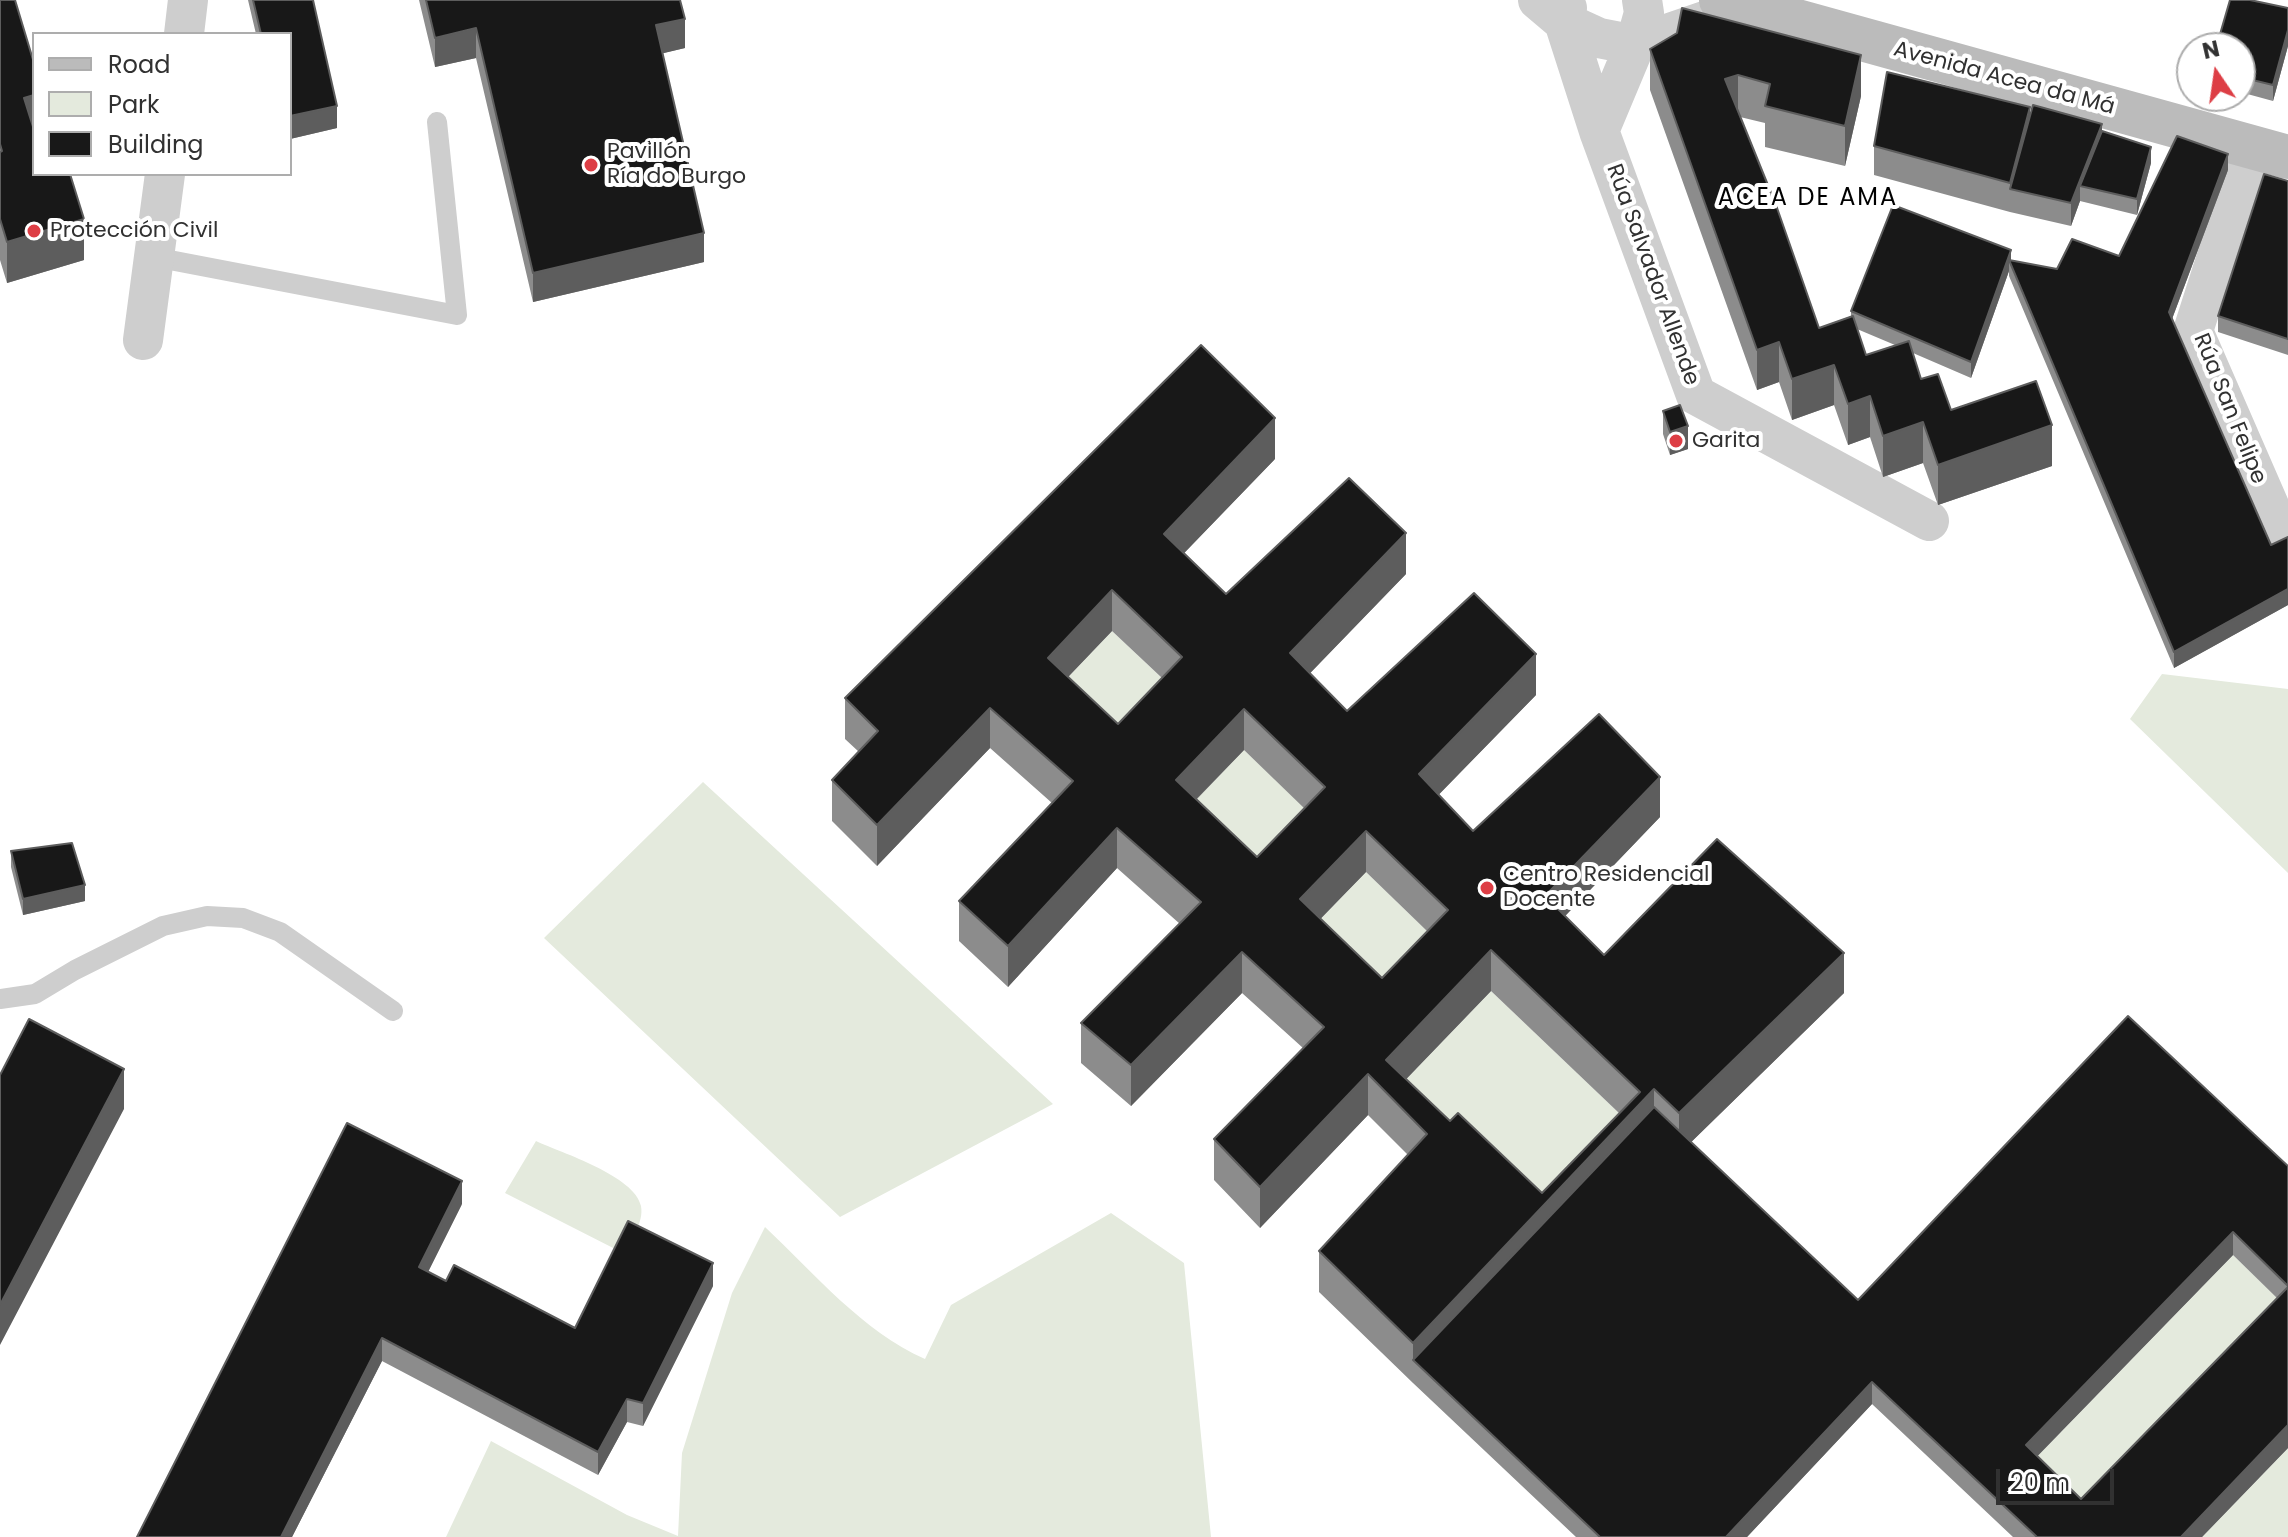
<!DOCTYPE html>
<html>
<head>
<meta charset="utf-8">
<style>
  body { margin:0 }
  #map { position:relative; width:2288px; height:1537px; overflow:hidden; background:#fff; font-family:Poppins,sans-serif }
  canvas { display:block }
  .legend { position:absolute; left:32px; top:32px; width:260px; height:144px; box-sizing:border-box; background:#fff; border:2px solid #adadad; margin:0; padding:10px 14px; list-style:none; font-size:24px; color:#313131 }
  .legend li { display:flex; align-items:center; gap:16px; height:40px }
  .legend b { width:40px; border:2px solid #adadad }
  .north { position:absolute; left:2176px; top:32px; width:80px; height:80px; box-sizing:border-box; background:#fff; border:2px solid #adadad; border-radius:50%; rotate:347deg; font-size:22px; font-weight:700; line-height:32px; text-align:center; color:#313131 }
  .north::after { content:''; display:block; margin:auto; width:28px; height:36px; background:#dd3e45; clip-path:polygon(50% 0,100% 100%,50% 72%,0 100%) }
  .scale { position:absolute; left:1996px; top:1469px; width:118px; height:36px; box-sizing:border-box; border:4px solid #313131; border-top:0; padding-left:10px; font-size:24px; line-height:28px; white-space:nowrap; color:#313131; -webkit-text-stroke:6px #fff; paint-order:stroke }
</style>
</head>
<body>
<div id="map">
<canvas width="2288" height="1537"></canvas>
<ul class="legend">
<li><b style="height:10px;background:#bbb"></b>Road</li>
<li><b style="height:22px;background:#e4eadd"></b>Park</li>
<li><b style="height:22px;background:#181818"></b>Building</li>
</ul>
<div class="north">N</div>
<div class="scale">20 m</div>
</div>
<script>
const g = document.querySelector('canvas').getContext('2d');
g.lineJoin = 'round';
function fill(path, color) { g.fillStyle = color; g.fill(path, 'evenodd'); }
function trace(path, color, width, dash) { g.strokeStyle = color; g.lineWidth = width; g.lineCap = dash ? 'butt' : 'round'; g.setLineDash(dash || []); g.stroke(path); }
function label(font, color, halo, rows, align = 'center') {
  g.font = font + ' Poppins,sans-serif'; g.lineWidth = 8; g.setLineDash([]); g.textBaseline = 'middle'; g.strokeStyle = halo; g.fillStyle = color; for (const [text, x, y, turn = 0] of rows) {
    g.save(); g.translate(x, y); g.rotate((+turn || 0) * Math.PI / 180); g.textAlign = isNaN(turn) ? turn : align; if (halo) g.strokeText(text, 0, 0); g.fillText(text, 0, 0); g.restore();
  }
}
const green = new Path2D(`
  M1112 631 1182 697 1118 765 1048 698Z
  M2162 674 2288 689V873L2130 719Z
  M1244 750 1325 827 1257 898 1176 820Z
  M703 782 1053 1104 840 1217 544 938Z
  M1366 872 1448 951 1382 1019 1300 940Z
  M1491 991 1640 1133 1542 1234 1386 1100Z
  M536 1141C562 1153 635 1176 641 1206 644 1223 631 1239 623 1253L505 1193Z
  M1111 1213 1184 1263 1211 1537H446L491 1441 627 1515 678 1536 682 1453 732 1293 765 1227C815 1274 862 1331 925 1359L951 1305Z
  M2233 1255 2288 1308 2081 1522 2026 1468Z
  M2288 1448V1537H2202Z`);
const lane = new Path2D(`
  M154 257 457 315 437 122
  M0 999 35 994 75 970 163 926 207 916 243 918 280 932 393 1011`);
const street = new Path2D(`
  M1538 0 1564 22 1599 131 1696 395 1929 521
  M1567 8 1564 22 1599 38 1635 45 1644 13 1642 0
  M184 34 188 0
  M1599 131 1635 45 1728 13
  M2252 147 2193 331 2281 533
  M143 340 165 174`);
const secondary = new Path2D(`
  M1721 0 2288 157`);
const wall = new Path2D(`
  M0 0 34 174 84 260 7 283 0 260Z
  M248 0H313L337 128 290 139V34H256Z
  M419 0H680L685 48 663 53 704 262 533 302 476 58 435 67Z
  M2288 8V46L2273 101 2240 92V48Z
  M1650 49 1861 96 1845 166 1765 147V123L1740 117 1819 328 1851 316V311L2011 260 2057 269 2119 256 2228 170 2172 319 2271 545 2288 537V605L2174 668 2009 276V271L1971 378 1913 353 1921 379 1951 410 2052 466 1938 505 1923 463 1883 477 1870 437 1848 445 1834 405 1792 420 1779 382 1757 390 1650 90ZM1857 329 1895 345 1866 355Z
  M2030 116 2102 131 2151 163 2137 215 2080 201 2071 226 2010 212 1874 175V146Z
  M2288 181V355L2218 332V316Z
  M1663 411 1688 449 1670 455 1663 434Z
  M1275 459 1184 553 1226 594 1406 574 1310 673 1347 711 1536 695 1438 795 1473 831 1660 817 1565 916 1604 955 1844 993 1691 1142 1858 1300 2288 1166V1448L2202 1537H2013L1872 1404 1747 1537H1576L1413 1383 1319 1292V1251L1408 1155 1368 1115 1260 1228 1214 1180V1139L1303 1048 1242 993 1131 1106 1081 1063V1023L1180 924 1117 868 1008 987 959 941V901L1052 803 990 748 877 866 832 821V780L859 752 845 739V698ZM1112 631 1162 678 1118 724 1068 677ZM1244 750 1304 808 1257 857 1197 799ZM1366 872 1427 931 1382 978 1320 919ZM1491 991 1620 1114 1542 1193 1450 1121 1406 1079ZM2233 1255 2277 1298 2081 1499 2037 1456Z
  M11 851 85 901 23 915 11 867Z
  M462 1204 428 1272 446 1281 575 1328 713 1286 643 1426 627 1422 598 1475 382 1361 292 1537H137Z`);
const shadedWall = new Path2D(`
  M685 19V48L656 55V25Z
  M476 28V58L435 67V38Z
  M2288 30V46L2273 101V85Z
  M1861 55V96L1845 166V126Z
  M1738 75V116L1725 79Z
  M34 95V136L24 98Z
  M337 106V128L290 139V116Z
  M2030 107V137L2010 189V183Z
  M2102 124V147L2080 186V201L2071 226V203Z
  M2151 147V163L2137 215V199Z
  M2228 154V170L2169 327V312Z
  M84 219V260L7 283V242Z
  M704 233V262L533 302V273Z
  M2011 250V264L2009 260V271L1971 378V362Z
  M1779 342V382L1757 390V350Z
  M1834 365V405L1792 420V379Z
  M1870 396V437L1848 445V404Z
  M1275 418V459L1164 574V534Z
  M1923 422V463L1883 477V436Z
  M2052 425V466L1938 505V465Z
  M1688 426V449L1670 455V432Z
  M1406 533V574L1290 694V653Z
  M2288 589V605L2174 668V652Z
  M1112 590V631L1048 698V658Z
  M1536 654V695L1419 815V774Z
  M990 708V748L877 866V825Z
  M1244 709V750L1176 820V780Z
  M1660 777V817L1545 937V896Z
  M1117 828V868L1008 987V946Z
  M1366 831V872L1300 940V899Z
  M85 885V901L23 915V899Z
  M1491 950V991L1390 1096 1386 1060Z
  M1242 952V993L1131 1106V1065Z
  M1844 953V993L1679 1154V1113Z
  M124 1069V1109L0 1345V1305Z
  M1368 1074V1115L1260 1228V1187Z
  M1654 1089V1130L1413 1360V1383V1343Z
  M462 1181V1204L419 1290V1267Z
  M2233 1232V1255L2026 1468V1445Z
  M713 1263V1286L643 1426V1403Z
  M382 1338V1361L292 1537H281Z
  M1872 1382V1404L1747 1537H1726Z
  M627 1399V1422L598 1475V1452Z
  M2288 1425V1448L2202 1537H2181Z`);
const building = new Path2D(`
  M0 0H15L34 63V95L24 98 34 130V174H70L84 219 7 242 0 219V152L2 151 0 144Z
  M253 0H313L337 106 290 116V34H261Z
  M426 0H680L685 19 656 25 704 233 533 273 476 28 435 38Z
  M2230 0H2250L2288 8V30L2273 85 2240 77V48H2216Z
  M1682 8 1861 55 1845 126 1765 106 1770 84 1738 75 1725 79 1776 205 1819 328 1853 316 1866 355 1909 341 1921 379 1938 374 1951 410 2036 381 2052 425 1938 465 1923 422 1883 436 1870 396 1848 404 1834 365 1792 379 1779 342 1757 350 1650 49 1677 33Z
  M1887 72 2030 107 2010 183 1874 146Z
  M2033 105 2102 124 2071 203 2010 189Z
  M2102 131 2151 147 2137 199 2080 186Z
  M2177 136 2228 154 2169 312 2271 545 2288 537V589L2174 652 2009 260 2057 269 2072 239 2119 256Z
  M2264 174 2288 181V339L2218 316Z
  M1893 205 2011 250 1971 362 1851 311Z
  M1201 345 1275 418 1164 534 1226 594 1349 478 1406 533 1290 653 1347 711 1474 593 1536 654 1419 774 1473 831 1599 714 1660 777 1545 896 1604 955 1717 839 1844 953 1679 1113 1654 1089 1413 1343 1319 1251 1427 1134 1368 1074 1260 1187 1214 1139 1324 1027 1242 952 1131 1065 1081 1023 1201 902 1117 828 1008 946 959 901 1073 781 990 708 877 825 832 780 878 731 845 698ZM1112 590 1182 657 1118 724 1048 658ZM1244 709 1325 787 1257 857 1176 780ZM1366 831 1448 910 1382 978 1300 899ZM1491 950 1640 1092 1542 1193 1458 1113 1450 1121 1386 1060Z
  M1680 405 1688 426 1670 432 1663 411Z
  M72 843 85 885 23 899 11 851Z
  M2128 1016 2288 1166V1286L2233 1232 2026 1445 2081 1499 2288 1287V1425L2181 1537H2037L1872 1382 1726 1537H1600L1413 1360 1654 1107 1858 1300Z
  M29 1019 124 1069 0 1305V1075Z
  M347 1123 462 1181 419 1267 446 1281 454 1265 575 1328 628 1221 713 1263 643 1403 627 1399 598 1452 382 1338 281 1537H137Z`);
const markers = [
  [591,165,8,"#dd3e45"],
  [34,231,8,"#dd3e45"],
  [1676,441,8,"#dd3e45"],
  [1487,888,8,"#dd3e45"]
];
const streetNames = [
  ["Avenida Acea da Má",2004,79,15],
  ["Rúa Salvador Allende",1652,275,70],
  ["Rúa San Felipe",2229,409,68]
];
const poiNames = [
  ["Pavillón",607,152],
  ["Ría do Burgo",607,177],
  ["Protección Civil",50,231],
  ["Garita",1692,441],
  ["Centro Residencial",1503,875],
  ["Docente",1503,900]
];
const neighbourhoodNames = [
  ["ACEA DE AMA",1808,199]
];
fill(green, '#e4eadd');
trace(lane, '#cecece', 20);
trace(street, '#cecece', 40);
trace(secondary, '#bbb', 44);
fill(wall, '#8c8c8c');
fill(shadedWall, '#5d5d5d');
fill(building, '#181818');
trace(building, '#5d5d5d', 2);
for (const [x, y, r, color] of markers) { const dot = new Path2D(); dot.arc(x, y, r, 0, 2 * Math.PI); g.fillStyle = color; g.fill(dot); trace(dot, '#fff', 3); }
label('22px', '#313131', '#fff', streetNames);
label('22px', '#313131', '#fff', poiNames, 'left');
g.letterSpacing = '2px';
label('24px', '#000', '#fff', neighbourhoodNames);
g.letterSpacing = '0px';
</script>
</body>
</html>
